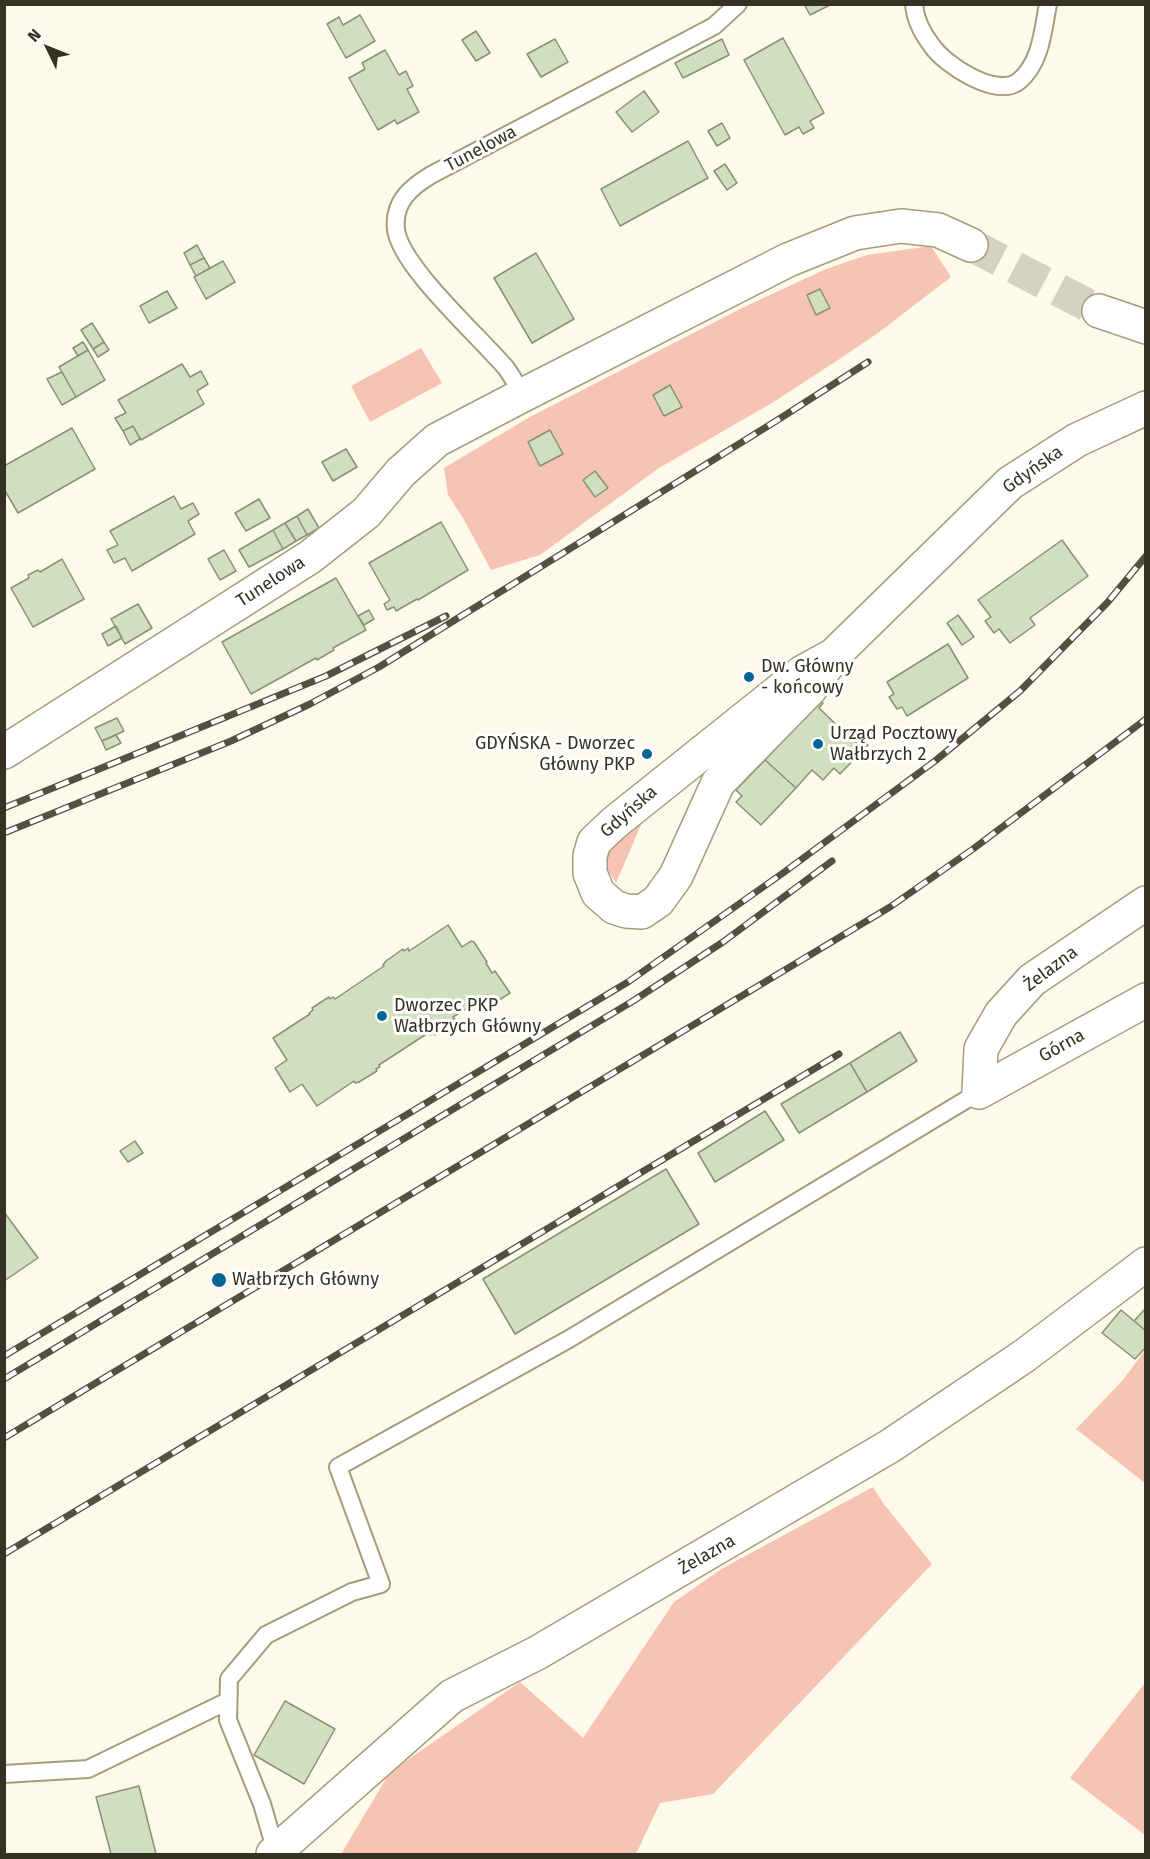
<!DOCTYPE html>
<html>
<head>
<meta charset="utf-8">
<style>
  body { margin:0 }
  #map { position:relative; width:1150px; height:1859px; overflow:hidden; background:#fdfaec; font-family:"Fira Sans",sans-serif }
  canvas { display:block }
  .frame { position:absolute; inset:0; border:6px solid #353225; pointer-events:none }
  .north { position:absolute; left:18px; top:18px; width:60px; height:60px; -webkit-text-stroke:4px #fff; paint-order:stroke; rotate:313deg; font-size:16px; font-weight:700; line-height:24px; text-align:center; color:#353225 }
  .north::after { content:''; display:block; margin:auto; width:21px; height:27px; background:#353225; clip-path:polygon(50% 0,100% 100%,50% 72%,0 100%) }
</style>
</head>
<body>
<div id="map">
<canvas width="1150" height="1859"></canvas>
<div class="frame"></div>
<div class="north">N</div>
</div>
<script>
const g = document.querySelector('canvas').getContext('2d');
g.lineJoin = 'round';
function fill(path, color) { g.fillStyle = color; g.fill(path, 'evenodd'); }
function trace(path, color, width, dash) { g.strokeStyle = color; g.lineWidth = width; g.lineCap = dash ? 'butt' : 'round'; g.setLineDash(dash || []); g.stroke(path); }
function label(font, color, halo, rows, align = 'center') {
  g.font = font + ' "Fira Sans",sans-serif'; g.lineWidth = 6; g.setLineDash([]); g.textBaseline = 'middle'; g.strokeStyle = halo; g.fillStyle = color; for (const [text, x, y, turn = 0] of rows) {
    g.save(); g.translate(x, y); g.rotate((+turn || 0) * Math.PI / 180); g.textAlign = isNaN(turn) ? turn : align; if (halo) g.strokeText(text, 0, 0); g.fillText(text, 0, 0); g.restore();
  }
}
const green = new Path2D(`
  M931 246 951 277 878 333 838 360 772 403 659 468 540 555 491 570 463 518 448 495 444 468 528 418 744 307 826 269 867 255Z
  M421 348 442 383 370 422 351 386Z
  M650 804 616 883 606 867V851Z
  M1145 1350V1483L1076 1429 1123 1380Z
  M873 1487 883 1503 932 1564 713 1794 660 1803 636 1854H341L390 1772 520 1682 583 1738 674 1602 723 1568Z
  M1145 1683V1835L1070 1778Z`);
const building = new Path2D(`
  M804 4H830V5L810 15Z
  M360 15 375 41 346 58 327 24 339 17 343 25Z
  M476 31 490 53 476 61 462 40Z
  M783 38 824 113 810 121 814 128 803 134 799 127 785 135 744 60Z
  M555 39 568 62 541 77 527 54Z
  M722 39 729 55 683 78 675 63Z
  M385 50 399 75 406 71 413 86 407 89 419 112 397 124 395 120 378 130 349 78 365 69 362 63Z
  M644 91 659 112 632 132 616 112Z
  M722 123 730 138 717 146 708 131Z
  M688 141 708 178 620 226 601 189Z
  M725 164 737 183 727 190 714 171Z
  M197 245 204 258 190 265 184 253Z
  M536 253 574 319 532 343 494 278Z
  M204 258 210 268 196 276 190 265Z
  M223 261 235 282 206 299 194 277Z
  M820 289 830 308 816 315 807 295Z
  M167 291 177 308 149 323 140 306Z
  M92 323 104 342 93 349 81 330Z
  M83 342 88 350 78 356 73 348Z
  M104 342 109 350 98 357 93 349Z
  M88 350 105 380 76 397 59 367Z
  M182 364 190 377 201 371 208 384 197 391 204 404 141 440 133 426 123 431 115 418 126 413 118 400Z
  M62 372 76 397 62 405 47 379Z
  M670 385 682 407 664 416 653 395Z
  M133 426 140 439 130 445 123 431Z
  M72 428 95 469 18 513 4 489V466Z
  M550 430 563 454 540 466 528 442Z
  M346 449 357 467 333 481 322 462Z
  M595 471 608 488 595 497 583 480Z
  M174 496 181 509 193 503 199 514 188 521 195 534 132 571 125 558 114 563 107 550 118 545 110 531Z
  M259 499 270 518 246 531 235 513Z
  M308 509 319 528 307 535 297 516Z
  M297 516 307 535 296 541 285 523Z
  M441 522 468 570 418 600 417 599 396 611 394 607 387 610 384 604 390 600 369 563Z
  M285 523 296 541 283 549 273 530Z
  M273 530 283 549 249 567 239 550Z
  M1062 540 1088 576 1030 618 1035 625 1010 643 999 629 994 633 985 621 991 617 978 600Z
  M224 550 236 571 220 580 208 559Z
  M62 559 84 599 33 627 11 588 29 578 28 575 38 570 40 572Z
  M336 578 366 630 333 648 334 650 317 660 316 658 251 694 222 642Z
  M138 604 152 628 125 644 111 619Z
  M369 610 374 619 364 625 358 616Z
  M958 615 974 637 962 645 947 623Z
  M116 626 122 638 108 646 102 634Z
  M948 644 968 678 907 716 902 707 897 709 889 697 894 694 887 682Z
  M821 701 823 703 819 708 847 735 852 730 853 731 849 736 862 748 866 744 868 745 840 774 834 768 823 780 812 770 796 788 765 760Z
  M117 718 124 731 102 741 95 728Z
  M116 735 121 743 106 750 102 741Z
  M765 760 796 788 761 825 736 802 742 796 736 790Z
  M448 925 462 947 471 941 474 942 487 962 486 963 492 973 495 971 510 993 493 1004 488 995 453 1017 455 1019 450 1022 451 1024 435 1035 433 1033 430 1035 428 1033 379 1065 380 1067 376 1069 377 1071 359 1082 355 1083 354 1081 317 1106 302 1084 290 1092 275 1068 287 1060 273 1038 310 1014 309 1013 313 1010 312 1008 329 997 330 999 333 997 335 999 384 966 383 965 386 961 403 949 404 951 408 948 409 951Z
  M900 1032 917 1061 867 1092 850 1063Z
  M850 1063 867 1092 799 1133 781 1104Z
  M765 1111 784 1140 715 1182 698 1153Z
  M135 1141 143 1153 128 1162 120 1151Z
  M666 1169 699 1224 515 1334 483 1279Z
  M4 1212 38 1258 4 1281Z
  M1146 1308V1331L1134 1321Z
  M1121 1310 1146 1331V1347L1135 1359 1102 1333Z
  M285 1701 335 1729 304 1784 254 1755Z
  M139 1786 156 1854H111L96 1797Z`);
const streetTunnel = new Path2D(`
  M971 245 1099 311`);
const lane = new Path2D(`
  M914 4C915 20 922 33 932 46 945 65 997 99 1019 81 1041 63 1043 30 1048 4
  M523 395C517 386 512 376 506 368 480 337 399 265 396 229 393 202 411 187 431 175L714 26 738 4
  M4 1774 88 1769 228 1701
  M276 1852 262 1804 228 1720 229 1679 266 1635 352 1592 381 1584 338 1467 569 1339 979 1092`);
const street = new Path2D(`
  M1099 311 1146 327
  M834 655 803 672 614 823 594 842 590 856V873L598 893 614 907 626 911 642 912 658 901 676 876 718 783 810 689 836 653 1010 483 1077 440 1146 408
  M4 752 310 557 366 513 401 472 437 440 523 395 788 260 855 233 901 226 938 230 971 245
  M979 1092 981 1049 1001 1014 1032 980 1146 903
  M979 1092 1146 1000
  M273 1854 452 1696 537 1653 890 1446 1024 1356 1146 1264`);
const rail = new Path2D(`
  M4 808 326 676 446 616
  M4 833 231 741 310 704 379 667 776 421 868 362
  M4 1356 628 982 783 873 935 761 1020 691 1107 603 1146 556
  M4 1379 633 1001 723 942 832 861
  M4 1438 890 907 973 849 1146 719
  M4 1554 839 1054`);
const markers = [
  [749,677,6,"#056696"],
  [818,744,6,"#056696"],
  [647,754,6,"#056696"],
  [382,1016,6,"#056696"],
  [219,1280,8,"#056696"]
];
const streetNames = [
  ["Tunelowa",481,149,-28],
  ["Gdyńska",1033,470,-35],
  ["Tunelowa",271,582,-33],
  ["Gdyńska",629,812,-41],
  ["Żelazna",1051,969,-37],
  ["Górna",1062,1046,-29],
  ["Żelazna",707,1555,-30]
];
const poiNames = [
  ["Dw. Główny",761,667],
  ["- końcowy",761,688],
  ["Urząd Pocztowy",830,734],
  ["Wałbrzych 2",830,755],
  ["GDYŃSKA - Dworzec",635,744,"right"],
  ["Główny PKP",635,765,"right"],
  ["Dworzec PKP",394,1006],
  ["Wałbrzych Główny",394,1027],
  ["Wałbrzych Główny",232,1280]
];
fill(green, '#f7c3b2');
fill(building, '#d2dfbe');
trace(building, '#869273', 1.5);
trace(streetTunnel, '#d5d2c4', 33, [33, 16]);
trace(lane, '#a49d7c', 20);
trace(street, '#a49d7c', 36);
trace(lane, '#fff', 16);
trace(street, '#fff', 33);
trace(rail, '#535043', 7);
trace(rail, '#fff', 4.5, [14]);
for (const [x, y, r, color] of markers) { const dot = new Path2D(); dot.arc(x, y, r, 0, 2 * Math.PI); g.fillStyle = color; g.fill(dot); trace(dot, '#fff', 2); }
label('18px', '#353225', '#fff', streetNames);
label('18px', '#353225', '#fff', poiNames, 'left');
</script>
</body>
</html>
